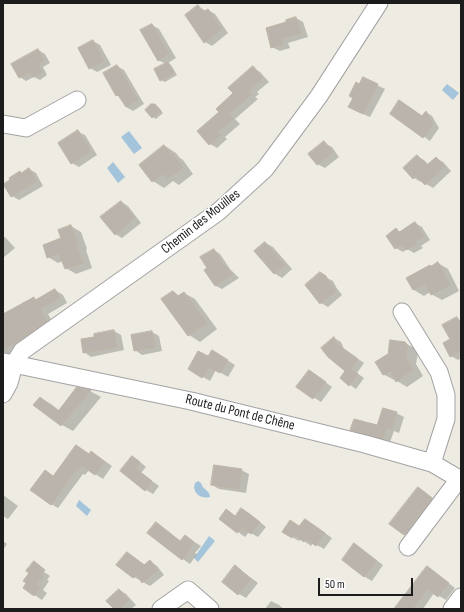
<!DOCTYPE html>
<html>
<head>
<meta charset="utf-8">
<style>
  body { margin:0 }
  #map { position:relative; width:464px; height:612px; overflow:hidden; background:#edebe2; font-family:"Sofia Sans Condensed",sans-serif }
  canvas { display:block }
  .frame { position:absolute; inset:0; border:4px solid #1c1c1c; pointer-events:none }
  .scale { position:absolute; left:318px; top:578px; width:95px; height:18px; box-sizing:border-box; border:2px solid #1c1c1c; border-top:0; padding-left:5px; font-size:12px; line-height:14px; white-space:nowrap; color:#1c1c1c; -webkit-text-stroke:3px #fff; paint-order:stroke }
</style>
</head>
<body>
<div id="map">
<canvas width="464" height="612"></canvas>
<div class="frame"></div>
<div class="scale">50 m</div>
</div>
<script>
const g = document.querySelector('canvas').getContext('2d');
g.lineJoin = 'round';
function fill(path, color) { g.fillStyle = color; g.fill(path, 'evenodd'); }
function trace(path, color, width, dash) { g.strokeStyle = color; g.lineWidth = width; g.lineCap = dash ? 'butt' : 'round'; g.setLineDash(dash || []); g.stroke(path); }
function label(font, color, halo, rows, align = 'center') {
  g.font = font + ' "Sofia Sans Condensed",sans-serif'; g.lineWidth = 3; g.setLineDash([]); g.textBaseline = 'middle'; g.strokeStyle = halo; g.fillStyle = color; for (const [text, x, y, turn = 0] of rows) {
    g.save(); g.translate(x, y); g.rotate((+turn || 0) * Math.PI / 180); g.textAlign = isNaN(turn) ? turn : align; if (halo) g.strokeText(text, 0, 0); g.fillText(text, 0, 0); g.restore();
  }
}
const water = new Path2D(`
  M447 84 459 93 453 100 442 90Z
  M129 131 142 148 134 154 121 137Z
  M113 162 125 177 118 183 107 168Z
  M198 481 201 483C202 485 203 488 205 489 208 492 210 493 210 497 202 499 195 495 194 487L195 483Z
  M79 500 91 510 87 516 76 506Z
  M209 536 215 541 198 562 194 558Z`);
const shadow = new Path2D(`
  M198 6 206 11 208 10 215 14 228 33 212 46 205 42Z
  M296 18 303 22 308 37 288 43 290 48 280 51 272 47 288 23Z
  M152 25 159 29 176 58 168 63 171 65 177 75 165 82 161 80 166 64 158 60Z
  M93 41 100 45 111 65 97 72 90 68Z
  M38 50 45 54 50 63 43 67 47 75 40 80 34 77 26 81 20 77Z
  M117 66 124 70 144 104 133 111 126 107 120 97 117 95Z
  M253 68 260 72 269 82 257 92 259 94 255 97 258 99 235 119 240 124 225 137 227 139 217 148 210 144 220 112Z
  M363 78 385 89 370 117 356 111 360 85Z
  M155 105 158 107 163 113 156 119 153 117 146 110Z
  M426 112 432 116 439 128 430 141 391 113 422 117Z
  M78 132 85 135 97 155 79 167 72 163Z
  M324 143 332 147 339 157 325 168 317 164Z
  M165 146 176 153 180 158 183 160 193 174 179 185 173 181 164 188 153 181 140 165Z
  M417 156 424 160 429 165 436 158 443 162 451 171 433 188 426 184 422 180 421 182 414 178Z
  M29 169 36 173 43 186 19 200 12 196 22 174Z
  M121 202 128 206 141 223 122 238 115 234Z
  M415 223 422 227 430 240 421 246 423 248 414 253 407 249 403 252 396 248V230L401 232Z
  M71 226 81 232 87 249 86 250 92 268 76 274 66 268 63 261 58 263 48 257Z
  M3 236 6 238 15 248 3 258Z
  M265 243 273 247 292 269 282 278 274 273Z
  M214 250 220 254 230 269 239 278 222 289 216 286 205 270 209 268Z
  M438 263 448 269 459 291 442 300 431 294 430 292 424 296 414 290 408 278Z
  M327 278 333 281 336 287 342 295 328 307 321 303 306 285Z
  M55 290 63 295 67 303 48 314 55 326 9 355 3 352V315L34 298 37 300Z
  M173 292 180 296 184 293 195 299 217 329 200 342 189 335Z
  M457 318 461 321V358L458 360 451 356V340Z
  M114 331 121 335 124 350 91 357 84 352 95 338Z
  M152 332 159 336 162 351 142 355 135 350Z
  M334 338 341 342 344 349 364 363 357 373 364 378 356 389 350 385 347 371 322 348Z
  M405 343 416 349 418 353 416 364 423 376 407 387 397 381 396 379 394 380 383 374Z
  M212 351 235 365 228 377 216 370 210 381 189 369 208 358Z
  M316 375 332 387 321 402 298 387Z
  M77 389 90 391 101 397 73 431 62 425 35 405 40 398 51 404 60 411Z
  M396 413 404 417 399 433 394 431 390 442 358 434 351 430 378 426Z
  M89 455 98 456 112 466 103 479 89 470 85 475 83 474 58 508 51 504 53 476Z
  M139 461 146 467 141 473 159 486 153 494 146 490 121 471Z
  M241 470 249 474 246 493 219 489 212 485Z
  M419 488 425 492 438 502 411 538 405 534 391 524Z
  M3 495 18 506 8 519 3 516Z
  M242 509 249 513 266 527 258 537 249 532 245 537 238 532 220 519 236 517Z
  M156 523 163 528 181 542 185 536 201 546 195 553 197 554 190 564 183 559 149 533Z
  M312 524 332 538 324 549 313 543 311 546 301 539 299 541 292 537 300 527Z
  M3 541 7 544 3 550Z
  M361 549 383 565 372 581 365 577 343 560Z
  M127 553 134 557 145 565 150 561 157 566 164 575 150 586 134 577Z
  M235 567 242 571 258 583 246 598 239 594 223 582Z
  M40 569 50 576 47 580 49 581 43 590 47 593 42 600 24 588Z
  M434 572 455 588 446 600 434 593 423 609H402Z
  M119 590 126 594 136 605 131 609H115Z
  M271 601 279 605 284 609H265Z`);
const building = new Path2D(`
  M198 5 203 12 208 9 222 29 204 43 185 15Z
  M296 17 301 33 281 39 283 44 271 48 266 28 286 22V20Z
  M152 24 169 54 158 61 140 30Z
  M93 40 104 61 89 69 78 48Z
  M38 49 44 60 38 64 42 72 33 77 30 72 19 78 11 64Z
  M168 62 174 73 160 81 154 69Z
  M117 65 138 100 126 107 118 95 116 96 103 73Z
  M253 66 263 78 251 88 252 89 249 92 251 95 229 114 233 119 218 132 221 135 209 145 197 131 219 112 216 109 233 93 228 88Z
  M363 77 378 84 363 114 348 107 353 98 349 96 356 82 359 84Z
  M399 100 422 116 426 111 433 124 423 138 390 114Z
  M151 104H155L161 111 152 118 145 110Z
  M78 130 91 151 71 164 58 143Z
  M324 141 333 152 317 165 308 154Z
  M164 145 171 154 172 153 183 167 168 179 163 174 152 182 139 165Z
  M417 155 427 165 436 157 445 166 425 185 416 176 413 179 403 168Z
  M29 168 37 181 11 197 3 184 10 180 9 178 20 171 21 173Z
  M121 201 135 218 115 235 100 217Z
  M415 222 424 236 415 242 416 244 406 250 402 244 395 249 386 236 396 228 399 232Z
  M71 225 78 244H76L83 263 65 269 59 254 47 258 43 245 61 238 58 230Z
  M265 242 285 265 274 274 254 251Z
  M214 249 223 264 233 274 215 286 204 270 207 268 200 257Z
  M438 262 450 285 431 295 425 284 413 290 406 278 430 265 431 266Z
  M320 272 326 276 329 282 336 291 320 304 305 285Z
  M55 289 60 298 40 309 47 321 19 341 3 349V314L34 297 35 300Z
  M173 291 178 296 184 292 207 323 188 336 161 299Z
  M457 317 461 325V351L450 357 443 343 450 339 442 325Z
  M114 330 117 347 83 353 81 339 94 337V334Z
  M152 331 155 347 134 351 131 335Z
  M334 337 337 344 358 359 351 369 358 374 349 386 340 378 345 371 328 357 321 348Z
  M390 340 405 342 408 346 406 357 413 370 396 382 391 371 383 375 375 362 388 354Z
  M212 350 228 360 220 373 209 367 202 378 188 369 198 351 208 356Z
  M309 370 326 382 313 399 296 387Z
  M77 387 91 390 61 426 33 405 40 397 58 411Z
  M383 408 397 412 392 429 387 428 383 439 350 430 354 419 377 425Z
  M76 445 89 454 91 451 105 462 95 475 82 466 77 472 75 471 51 505 30 490 45 470 53 476Z
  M132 456 140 462 135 468 152 481 145 491 120 471Z
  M214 465 242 469 239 489 211 485Z
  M418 487 432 498 404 535 389 524Z
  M241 508 260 522 251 534 242 528 237 533 219 519 226 509 235 516Z
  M305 519 325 533 316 546 306 539 304 542 294 535 292 538 282 532 290 520 299 526Z
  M156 522 180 541 185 535 194 542 189 548 191 549 182 560 147 533Z
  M354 543 377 561 364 577 342 560Z
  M127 552 144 565 150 560 158 570 142 583 137 575 133 578 116 565Z
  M34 561 45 570 41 575 43 577 36 585 40 588 34 596 23 588 26 583 23 581 29 573 26 571Z
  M235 565 251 579 238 595 222 582Z
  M427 566 449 583 438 597 427 589 413 609H394Z
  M119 589 129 600 120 609H114L106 601Z`);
const minor = new Path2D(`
  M3 124 26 128 77 100
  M402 312 439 372 446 395V419L432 463
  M4 362 191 401 365 444 432 463 461 480
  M3 394 9 383 14 364 22 351 218 212 265 169 319 96 379 3
  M408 547 459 479
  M161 609 188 590 210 609
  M452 609 461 597`);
const streetNames = [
  ["Chemin des Mouilles",201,222,-38],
  ["Route du Pont de Chêne",240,413,14]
];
fill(water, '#a3c4da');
fill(shadow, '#0003');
fill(building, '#bab4ac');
trace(building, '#beb5a5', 1);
trace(minor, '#a3a3a3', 19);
trace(minor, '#fff', 17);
label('14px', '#1c1c1c', '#fff', streetNames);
</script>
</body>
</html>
